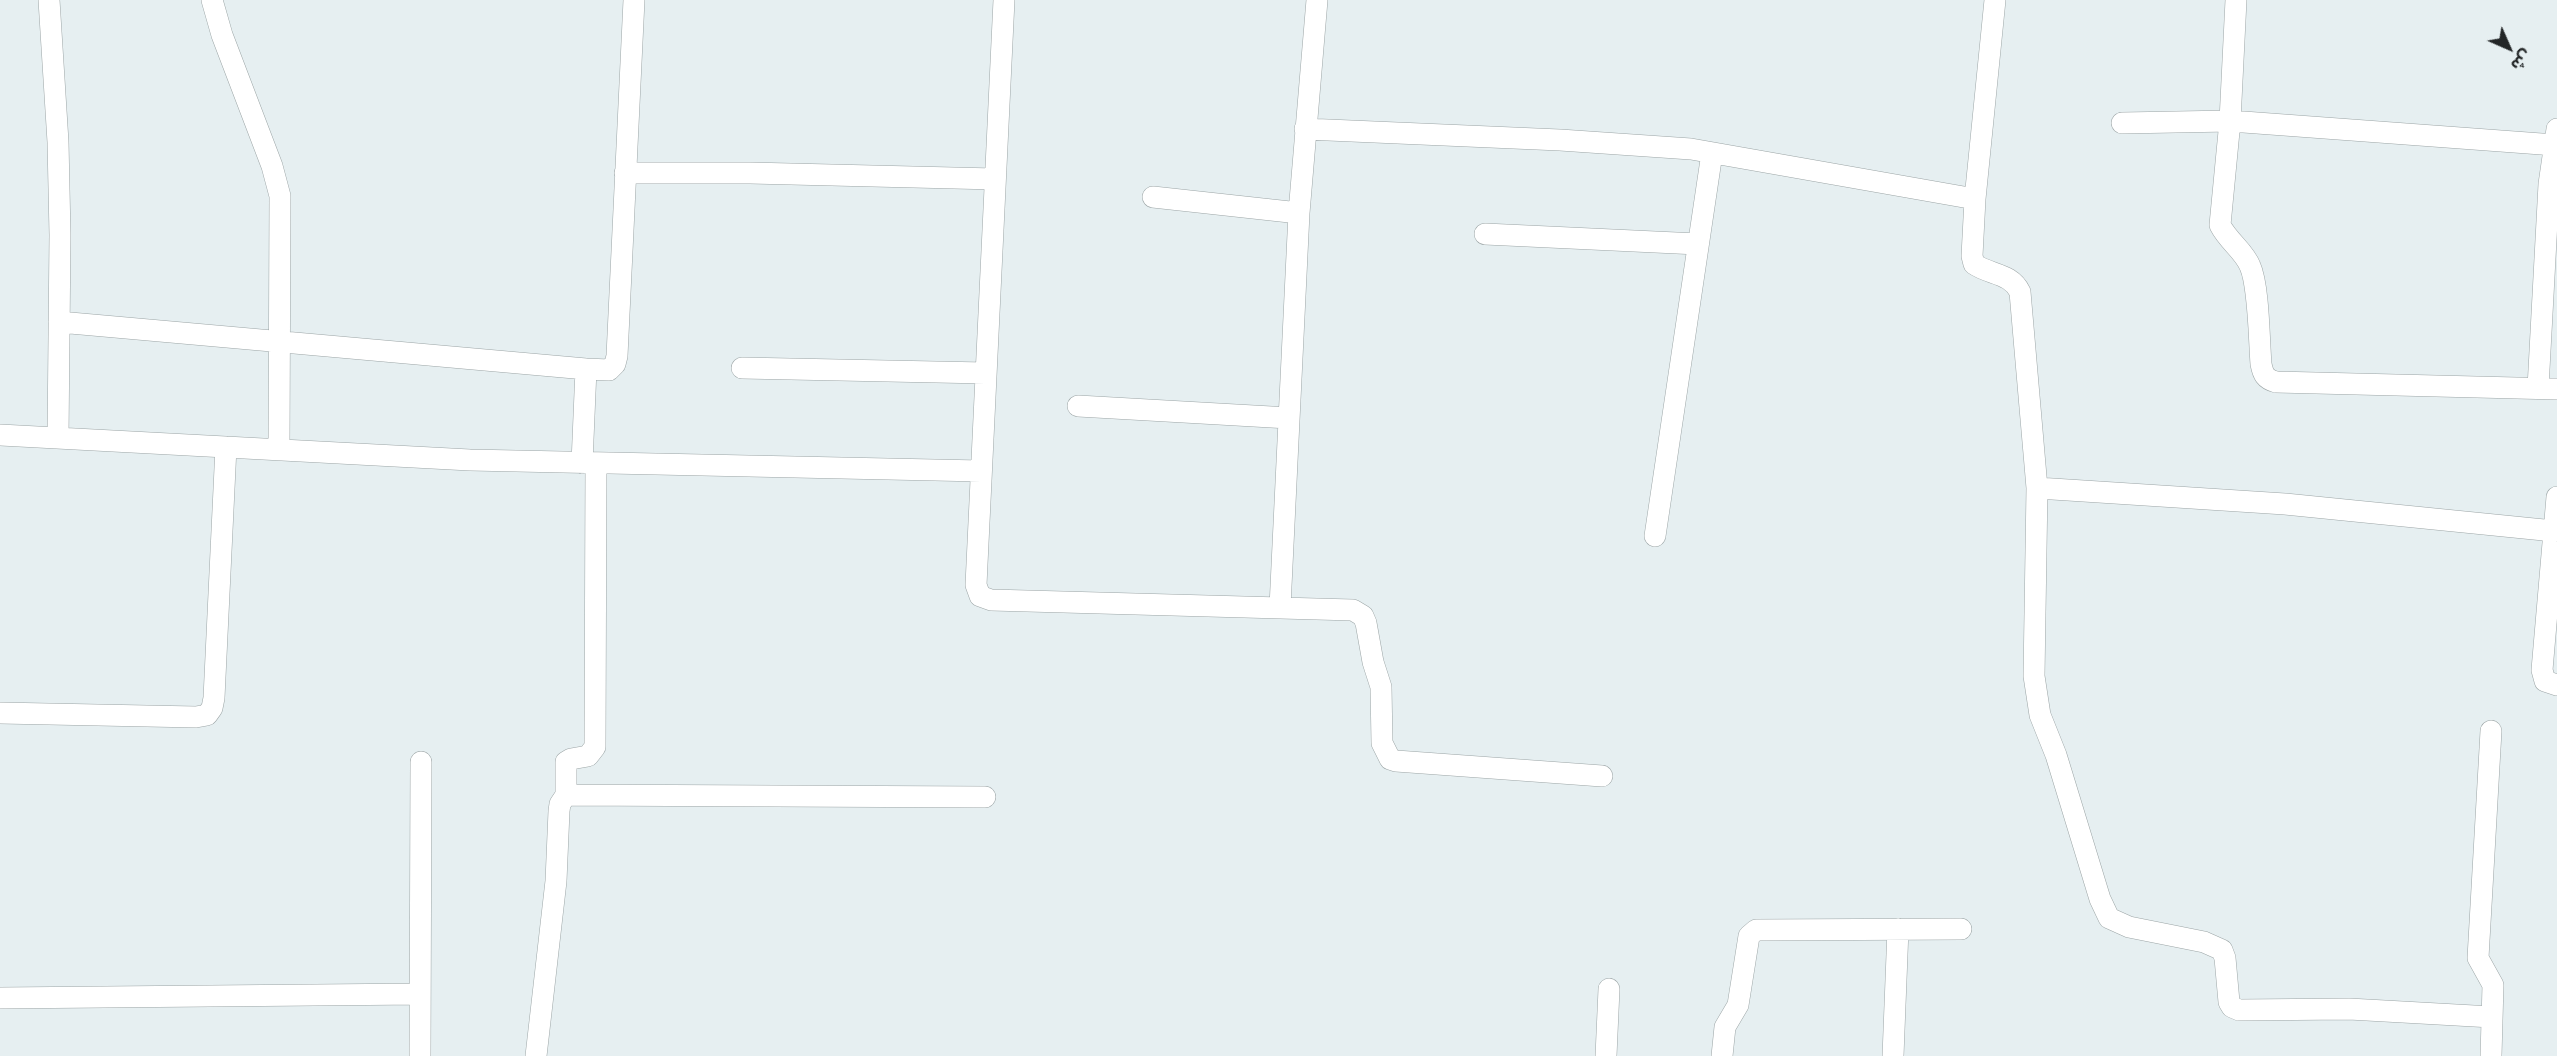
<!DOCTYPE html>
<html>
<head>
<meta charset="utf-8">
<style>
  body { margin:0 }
  #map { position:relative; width:2557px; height:1056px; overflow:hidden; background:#e6eff1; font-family:Commissioner,"Noto Sans Arabic",sans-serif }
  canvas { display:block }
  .north { position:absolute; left:2479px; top:18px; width:60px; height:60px; -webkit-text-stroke:4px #e6eff1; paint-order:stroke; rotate:135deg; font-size:16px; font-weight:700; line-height:24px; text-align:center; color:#232627 }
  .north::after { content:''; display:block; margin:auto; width:21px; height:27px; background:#232627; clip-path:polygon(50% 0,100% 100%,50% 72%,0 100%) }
</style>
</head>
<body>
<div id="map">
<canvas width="2557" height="1056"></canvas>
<div class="north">ش</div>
</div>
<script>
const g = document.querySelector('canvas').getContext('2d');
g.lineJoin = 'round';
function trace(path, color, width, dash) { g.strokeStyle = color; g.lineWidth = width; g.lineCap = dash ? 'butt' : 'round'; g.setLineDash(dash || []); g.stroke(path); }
const street = new Path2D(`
  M49 0 58 142 60 235 58 438
  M212 0 222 35 272 166 280 196 279 449
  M1004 0 976 585 980 596 991 600 1353 610 1363 616 1366 623 1373 662 1381 687 1382 743 1390 759 1396 761 1602 776
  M1995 0 1975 199 1972 256 1974 264C1990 275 2011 273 2020 292L2037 488 2285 504 2554 531
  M2236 0 2230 121 2220 225C2228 241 2244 251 2250 266 2259 286 2259 340 2261 364 2263 374 2265 379 2276 382L2557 389
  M2122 123 2230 121 2555 145
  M1305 129 1560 140 1691 149 1975 199
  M625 173H750L995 179
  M1153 197 1299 213
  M1485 234 1698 244
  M59 322 586 369 582 463
  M742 368 985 373
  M586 369 609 370 615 364 617 356 634 0
  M2538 388 2549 184 2557 129
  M1078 406 1289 418
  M0 435 470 460 981 471
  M2037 488 2034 676 2040 715 2056 755 2100 899 2109 918 2129 927 2204 942 2222 950 2225 958 2229 1002 2232 1007 2239 1010 2349 1009 2492 1017
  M2557 497 2542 670 2545 681 2557 685
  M1655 536 1712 153
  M1280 607 1299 213 1317 0
  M0 713 196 717 207 715 212 708 214 698 226 447
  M2491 731 2478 958 2493 985 2491 1056
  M566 795V762L571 759 588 756 595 747 596 463
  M0 998 420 994
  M420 1056 421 762
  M536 1056 556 881 559 811 560 804 566 795 985 797
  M1606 1056 1609 989
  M1722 1056 1725 1027 1738 1005 1749 936 1756 930 1961 929
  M1893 1056 1898 929`);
trace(street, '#9ca5a6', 22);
trace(street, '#fff', 21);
</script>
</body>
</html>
